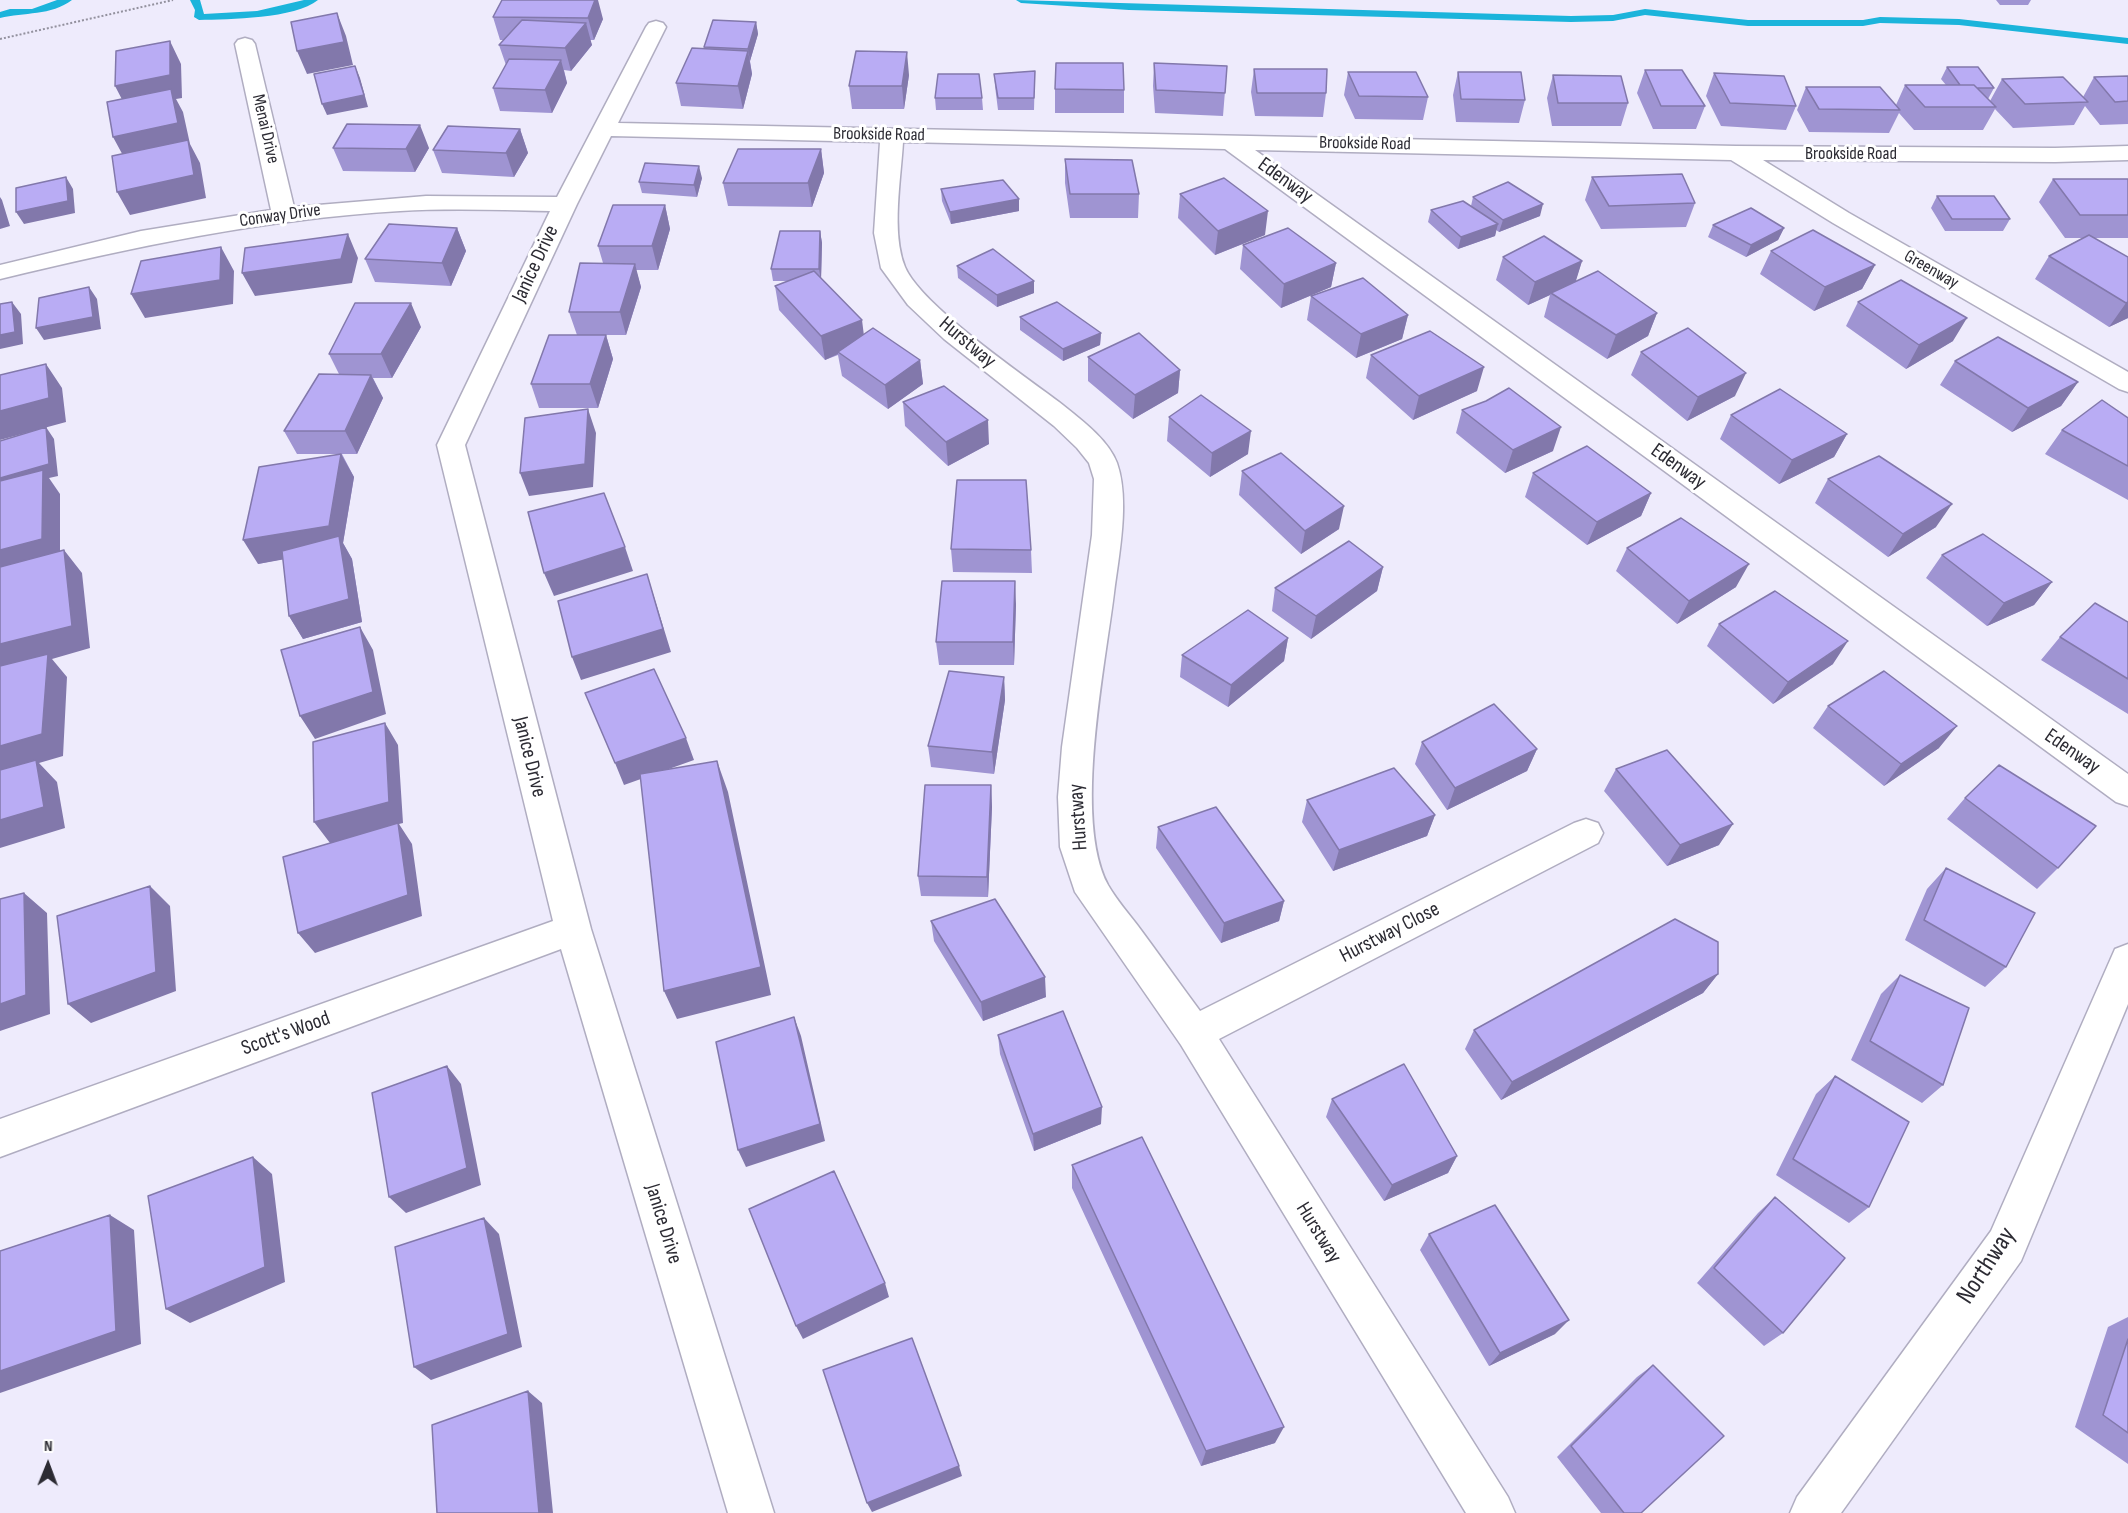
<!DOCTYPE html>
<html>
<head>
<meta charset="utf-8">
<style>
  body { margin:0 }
  #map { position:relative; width:2128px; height:1513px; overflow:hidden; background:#eeebfc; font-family:"Sofia Sans Condensed",sans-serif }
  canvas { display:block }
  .north { position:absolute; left:18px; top:1435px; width:60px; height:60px; -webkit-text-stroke:4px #fff; paint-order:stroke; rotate:1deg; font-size:16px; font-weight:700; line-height:24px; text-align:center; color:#2c2b33 }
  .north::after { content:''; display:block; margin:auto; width:21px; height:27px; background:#2c2b33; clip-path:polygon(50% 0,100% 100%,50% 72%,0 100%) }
</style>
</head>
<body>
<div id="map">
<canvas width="2128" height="1513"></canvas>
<div class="north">N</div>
</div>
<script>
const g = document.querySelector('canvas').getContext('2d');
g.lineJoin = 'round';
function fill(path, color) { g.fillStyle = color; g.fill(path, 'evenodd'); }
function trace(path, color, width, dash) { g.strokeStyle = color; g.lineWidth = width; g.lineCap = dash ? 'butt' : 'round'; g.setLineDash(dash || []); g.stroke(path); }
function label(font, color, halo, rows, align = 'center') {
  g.font = font + ' "Sofia Sans Condensed",sans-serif'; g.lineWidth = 6; g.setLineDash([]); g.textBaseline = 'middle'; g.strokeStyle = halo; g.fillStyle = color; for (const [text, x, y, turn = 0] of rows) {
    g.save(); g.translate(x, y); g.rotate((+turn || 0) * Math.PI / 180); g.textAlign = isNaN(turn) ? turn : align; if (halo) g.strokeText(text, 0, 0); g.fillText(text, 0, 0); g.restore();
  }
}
const stream = new Path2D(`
  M57 0H72C51 16 24 12 0 18V12L10 9H32Z
  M190 0H200L204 14 257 11 304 0H318C295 19 229 19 199 20L194 17 195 10Z
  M1016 0 1571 16 1613 15 1645 9 1748 20H1863L1880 17 1959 19 2128 38V44L1959 25 1880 23 1863 26H1748L1645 15 1613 21 1571 22 1129 10 1021 3Z`);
const path = new Path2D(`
  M0 39 173 0`);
const street = new Path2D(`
  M656 21 663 23 666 27 618 123 1736 146 2055 148 2128 146V160L2055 162 1763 160 1849 213 2128 372V392L2119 389 1833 223 1731 160 1255 150 2128 774V806L2116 802 1225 149 903 142C901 178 891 233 905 267 921 305 1022 374 1059 402 1079 418 1108 439 1117 463 1130 500 1119 554 1114 593 1105 667 1073 820 1108 885 1116 899 1128 913 1138 926 1159 954 1179 983 1200 1011L1574 823 1586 819 1598 823 1603 833 1598 843 1219 1039 1508 1497 1515 1513H1466L1181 1045 1075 892 1060 847 1058 797 1062 747 1092 535 1094 479 1089 463 1077 448 1054 426 944 339 908 305 881 268 874 233 880 142 611 136 577 204 465 445 591 929 774 1513H728L561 949 0 1157V1119L553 921 437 445 550 211C500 210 450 208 400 211 264 219 132 247 0 279V265L141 231 271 210 235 44 238 40 245 38 252 40 255 44 294 207 426 196 557 197 646 27 649 23Z
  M2128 944V1004L2021 1261 1841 1513H1790L1797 1497 1991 1231 2115 949Z`);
const wall = new Path2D(`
  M502 0 603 19 594 40H590L592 45 571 71 564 70 567 83 552 113 500 111 493 88 506 65 499 45 504 40H500L493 17Z
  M1996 0H2031L2028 5H2000Z
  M756 22 758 34 750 61 752 74 743 109 681 106 676 83 705 49 704 47Z
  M1154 63 1227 66 1223 116 1155 113 1153 86Z
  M1947 67 1994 88 1988 99 1990 101 2002 79 2083 97 2094 77 2128 76V124L2100 125 2085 106 2074 125 2013 128 1995 109 1983 130H1914L1899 113 1889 133 1809 132 1797 110 1806 87 1896 105 1905 85H1946L1941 79Z
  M1254 69 1326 93 1323 117 1255 116 1251 92Z
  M1645 70 1705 106 1696 129H1653L1637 93Z
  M1035 71 1034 110H998L995 86 994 74Z
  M1348 72 1428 97 1423 120 1355 119 1344 95Z
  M1458 72 1525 100 1519 123 1456 122 1453 95Z
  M1714 73 1796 106 1786 130 1721 126 1706 96Z
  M909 75 904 109H852L849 86Z
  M1553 75 1628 103 1621 126H1552L1547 98Z
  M1055 89 1124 90V113H1055Z
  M935 98H982L983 110H936Z
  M520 129 528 153 514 177 442 173 433 150Z
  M333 148H429L415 172 343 171Z
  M821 149 824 173 812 207 728 206 723 183Z
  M1065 159 1139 194 1138 218H1070L1065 183Z
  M1592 177 1695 203 1686 227 1601 229 1585 200Z
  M702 178 697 197 642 193 639 182Z
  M2053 179H2128V238H2095L2128 257V318L2109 327 2035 279 2049 256 2082 238H2065L2039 202Z
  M941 189 1019 199V211L951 224 942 201Z
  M1180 194 1265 235 1215 255 1178 218Z
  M1937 196 2010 219 2003 231H1945L1931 208Z
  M1473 197 1540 216 1499 232 1496 230 1495 236 1458 249 1428 222 1431 210 1471 206Z
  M665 205 670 229 658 270H636L641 287 626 335H606L613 359 598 408H539L531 384 577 335 569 312 603 263 598 246Z
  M1713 225 1784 228 1778 240 1746 257 1708 237Z
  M457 228 466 251 451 286 375 282 365 259Z
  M820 231 822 243 821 278 864 335 920 360 923 384 888 409 842 376 838 355 825 360 779 310 775 286 789 281H773L771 269Z
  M1243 245 1336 263 1331 287 1281 308 1240 269Z
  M1771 251 1875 265 1862 289 1814 311 1760 274Z
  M1503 257 1582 261 1575 282 1657 313 1648 336 1607 359 1544 317 1550 295 1528 305 1496 280Z
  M957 266 1034 281V293L997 307 958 278Z
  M1311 296 1408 315 1402 339 1356 358 1307 320Z
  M1858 302 1953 341 1906 369 1846 326Z
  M1020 317 1101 333 1100 345 1063 361 1020 330Z
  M421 327 392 378H373L383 398 357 454H342L354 477 343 543 352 559 362 622 303 639 289 616 283 559 258 564 337 454H297L284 431 339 374 329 354Z
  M1641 352 1735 396 1687 421 1631 375Z
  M1371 355 1477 391 1413 420 1366 378Z
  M1088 357 1180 370 1178 393 1133 419 1088 381Z
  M1955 361 2078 382 2061 406 2012 432 1940 385Z
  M903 402 989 444 948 466 905 426Z
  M1462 410 1553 451 1505 473 1456 433Z
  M1731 415 1847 434 1834 457 1779 484 1720 439Z
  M1169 417 1248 454 1210 477 1167 441Z
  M2128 418V500L2045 454 2062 430Z
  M1242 471 1339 529 1301 554 1239 495Z
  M1533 473 1651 493 1641 516 1587 545 1525 497Z
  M1828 479 1936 527 1888 557 1815 503Z
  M1627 548 1736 587 1677 624 1616 571Z
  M951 549 1031 550 1032 573 953 572Z
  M1942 555 2052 582 2034 605 1987 626 1926 578Z
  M1383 567 1377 591 1311 639 1272 611 1275 588Z
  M1016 604 1014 665H939L936 642Z
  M2128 622V714L2041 660 2060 637Z
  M1719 624 1833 664 1773 704 1707 646Z
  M1288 638 1284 661 1228 707 1180 677 1182 655Z
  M1004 677 1005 700 994 774 931 767 928 746Z
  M1828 706 1939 748 1884 786 1813 728Z
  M1422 742 1537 749 1527 771 1447 810 1415 764Z
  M1616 769 1719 845 1667 866 1604 791Z
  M991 785 992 807 988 897 921 896 918 876Z
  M1965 798 2058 868 2037 889 1947 819Z
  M1307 800 1435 815 1427 836 1333 871 1302 822Z
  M1158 827 1284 901 1279 921 1221 943 1156 848Z
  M1946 868 2006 967 1985 987 1905 940 1927 889Z
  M931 921 1046 997 983 1021 934 941Z
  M1718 974 1703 993 1501 1100 1465 1049 1474 1030Z
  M1900 975 1943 1085 1922 1103 1851 1060 1881 994Z
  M998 1035 1101 1124 1034 1151 1000 1054Z
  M1835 1076 1869 1207 1849 1223 1776 1175 1816 1094Z
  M1332 1099 1457 1156 1448 1173 1384 1201 1326 1117Z
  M1072 1165 1275 1443 1201 1466 1072 1188Z
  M1775 1197 1783 1333 1764 1346 1697 1283 1758 1213Z
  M1429 1234 1555 1334 1489 1366 1420 1250Z
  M2128 1317V1464L2075 1427 2108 1327Z
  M1653 1365 1641 1513H1601L1557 1457 1637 1377Z`);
const shadedWall = new Path2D(`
  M595 0H598L603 19 594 40 588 18Z
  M337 13 346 36 353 65 307 74 297 51Z
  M756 22 758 34 750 61 748 49Z
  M586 23 592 45 571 71 565 48Z
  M170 41 181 64 182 98 176 99 183 112 190 144 200 163 206 198 130 215 117 192 126 161 113 137 127 109 115 86Z
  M748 51 752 74 743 109 738 86Z
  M907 52 909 75 904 109 902 86Z
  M561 60 567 83 552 113 545 90Z
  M355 66 360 78 368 107 327 115 322 104Z
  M420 125 429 148 415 172 406 149Z
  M520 129 528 153 514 177 506 153Z
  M821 149 824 173 812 207 808 183Z
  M699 166 702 178 697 197 694 185Z
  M66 177 73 189 75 213 24 224 16 212Z
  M0 197 2 200 10 226 0 229Z
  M1019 199V211L951 224 950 212Z
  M1543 204 1540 216 1499 232 1503 220Z
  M665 205 670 229 658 270 652 246Z
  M1268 211 1265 235 1215 255 1218 231Z
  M1498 224 1495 236 1458 249 1461 237Z
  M457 228 466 251 451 286 442 263Z
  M1784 228 1778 240 1746 257 1751 245Z
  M820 231 822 243 821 281 819 269Z
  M348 234 358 258 352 283 255 296 242 273Z
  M221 247 234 271 233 304 145 318 131 294Z
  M1582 261 1575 284 1551 293 1550 295 1528 305 1535 282Z
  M1336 263 1331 287 1281 308 1284 284Z
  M635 264 641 287 626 335 620 312Z
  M1875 265 1862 289 1814 311 1825 287Z
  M1034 281V293L997 307V295Z
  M89 287 97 299 101 329 44 340 36 328Z
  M12 302 21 314 23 344 0 349V335Z
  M2128 302V318L2109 327 2126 303Z
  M411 303 421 327 392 378 381 354Z
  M1657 313 1648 336 1607 359 1616 335Z
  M1408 315 1402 339 1356 358 1361 334Z
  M1967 318 1953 341 1906 369 1919 345Z
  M862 320 865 344 838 352V354L825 360 821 336Z
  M1101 333 1100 345 1063 361V349Z
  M606 335 613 359 598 408 590 384Z
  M920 360 923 384 888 409 885 385Z
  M46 364 62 388 66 422 0 440V411Z
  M1484 367 1477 391 1413 420 1419 396Z
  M1180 370 1178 393 1133 419 1135 395Z
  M1746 373 1735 396 1687 421 1698 397Z
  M371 375 383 398 357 454 345 431Z
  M2078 382 2061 406 2012 432 2028 408Z
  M588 409 596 433 593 487 529 496 520 473Z
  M988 420 989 444 948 466 946 442Z
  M46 427 54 439 58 476 49 478 60 494V562L0 578V478Z
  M1561 427 1553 451 1505 473 1513 450Z
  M1251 431 1248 454 1210 477 1212 453Z
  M1847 434 1834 457 1779 484 1792 460Z
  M341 454 354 477 343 543 352 559 362 622 303 639 289 616 341 549 258 564 243 540Z
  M1651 493 1641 516 1587 545 1597 522Z
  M1952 504 1936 527 1888 557 1903 534Z
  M1344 506 1339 529 1301 554 1305 531Z
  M625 547 633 571 554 596 544 573Z
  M64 550 82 573 90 648 52 659 67 677 63 756 39 763 57 782 65 828 0 848V644Z
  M1749 564 1736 587 1677 624 1689 601Z
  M1383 567 1377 591 1311 639 1316 616Z
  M647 574 671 652 581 680 572 657Z
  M1015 581 1016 604 1014 665 1013 642Z
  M2052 582 2034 605 1987 626 2004 603Z
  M360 627 373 650 386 714 315 739 300 716Z
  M1288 638 1284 661 1228 707 1231 685Z
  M1848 641 1833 664 1773 704 1788 682Z
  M1004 677 1005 700 994 774 992 752Z
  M385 723 398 745 403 823 399 824 412 844 422 916 315 953 298 933 330 843 314 822Z
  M1957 726 1939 748 1884 786 1901 764Z
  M686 738 694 760 624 785 615 763Z
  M1537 749 1527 771 1447 810 1455 788Z
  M717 761 728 792 771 995 677 1019 664 991Z
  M991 785 992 807 988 897 987 877Z
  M1435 815 1427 836 1333 871 1339 850Z
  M1733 824 1719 845 1667 866 1680 845Z
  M150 886 170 906 176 991 91 1023 68 1004Z
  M24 893 47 913 50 1014 0 1031V1004Z
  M1284 901 1279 921 1221 943 1224 923Z
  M1718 974 1703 993 1501 1100 1512 1082Z
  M1045 977 1046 997 983 1021 981 1002Z
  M794 1017 801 1036 825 1141 746 1167 738 1150Z
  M447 1066 461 1084 481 1185 406 1213 389 1197Z
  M1102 1107 1101 1124 1034 1151 1033 1134Z
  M1457 1156 1448 1173 1384 1201 1392 1185Z
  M253 1157 272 1174 285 1282 190 1323 166 1309Z
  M110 1215 134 1230 141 1344 0 1393V1371Z
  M484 1218 499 1234 522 1347 431 1380 414 1367Z
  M885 1283 889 1297 803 1339 796 1326Z
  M1569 1320 1555 1334 1489 1366 1500 1353Z
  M528 1391 542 1403 553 1513H539Z
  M1284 1427 1275 1443 1201 1466 1206 1451Z
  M959 1466 962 1476 872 1512 867 1503Z`);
const building = new Path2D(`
  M502 0H595L588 18 493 17Z
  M337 13 344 42 297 51 291 22Z
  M522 20 586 23 565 48 499 45Z
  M713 20 756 22 748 49 704 47Z
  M170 41V75L115 86 116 51Z
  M692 48 748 51 738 86 676 83Z
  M856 51 907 52 902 86H849Z
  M509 59 561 60 545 90 493 88Z
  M1056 63H1123L1124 90 1055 89Z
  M1154 63 1227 66 1225 93 1156 90Z
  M355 66 364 95 322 104 314 74Z
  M1947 67H1978L1994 88H1977L1974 85H1960Z
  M1254 69H1327L1326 93H1257Z
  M1645 70H1682L1705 106H1661Z
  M1035 71 1034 98H998L994 74Z
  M1348 72H1416L1428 97 1359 96Z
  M1458 72H1521L1525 100 1461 99Z
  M1714 73 1784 76 1796 106 1730 103Z
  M938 74H979L982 98H935Z
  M1553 75 1621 76 1628 103H1558Z
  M2128 76V101L2115 102 2094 77Z
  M2063 77 2088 102 2025 104 2002 79Z
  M1905 85H1974L1996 107H1925Z
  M1806 87H1880L1900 110 1819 109Z
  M171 89 178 123 113 137 107 102Z
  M347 124 420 125 406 149 333 148Z
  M448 126 520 129 506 153 433 150Z
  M188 140 194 175 117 192 112 156Z
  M738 149H821L808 183H723Z
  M1065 159 1132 160 1139 194H1070Z
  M645 163 699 166 694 185 639 182Z
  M1682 174 1695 203 1609 206 1592 177Z
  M66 177 68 201 16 212V188Z
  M1224 178 1268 211 1218 231 1180 194Z
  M2053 179H2128V215H2080Z
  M1003 180 1019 199 950 212 941 189Z
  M1508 182 1543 204 1503 220 1473 197Z
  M1937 196H1994L2010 219H1952Z
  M1463 201 1498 224 1461 237 1431 210Z
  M613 205H665L652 246H598Z
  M1751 208 1784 228 1751 245 1713 225Z
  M389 224 457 228 442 263 365 259Z
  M1288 228 1336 263 1284 284 1243 245Z
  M1813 230 1875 265 1825 287 1771 251Z
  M780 231H820L819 269H771Z
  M348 234 341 259 242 273 245 248Z
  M2089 235 2128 257V302L2126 303 2049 256Z
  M1544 236 1582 261 1535 282 1503 257Z
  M221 247 220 280 131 294 141 261Z
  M993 249 1034 281 997 295 957 266Z
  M580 263 635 264 620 312H569Z
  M814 271 862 320 821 336 775 286Z
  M1598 271 1657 313 1616 335 1551 293Z
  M1363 278 1408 315 1361 334 1311 296Z
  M1901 280 1967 318 1919 345 1858 302Z
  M89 287 93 317 36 328 39 298Z
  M12 302 15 332 0 335V304Z
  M1057 302 1101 333 1063 349 1020 317Z
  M355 303H411L381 354H329Z
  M873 328 920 360 885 385 838 352Z
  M1688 328 1746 373 1698 397 1641 352Z
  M1430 331 1484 367 1419 396 1371 355Z
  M1139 333 1180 370 1135 395 1088 357Z
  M549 335H606L590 384H531Z
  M1998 337 2078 382 2028 408 1955 361Z
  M46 364 49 398 0 411V375Z
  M319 374 371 375 345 431H284Z
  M944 386 988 420 946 442 903 402Z
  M1509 388 1561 427 1513 450 1462 410 1486 401Z
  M1780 389 1847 434 1792 460 1731 415Z
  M1201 395 1251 431 1212 453 1169 417Z
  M2102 400 2128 418V466L2062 430Z
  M588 409 585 464 520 473 525 418Z
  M46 427 49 464 0 478V441Z
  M1587 446 1651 493 1597 522 1533 473Z
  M1281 453 1344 506 1305 531 1242 471Z
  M341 454 329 526 243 540 259 467Z
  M1879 456 1952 504 1903 534 1828 479Z
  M43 470 42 539 0 550V481Z
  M957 480H1026L1031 550 951 549Z
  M604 493 625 547 544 573 528 512Z
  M1681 518 1749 564 1689 601 1627 548Z
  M1983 534 2052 582 2004 603 1942 555Z
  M339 536 349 599 289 616 282 551Z
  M1349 541 1383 567 1316 616 1275 588Z
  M64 550 72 626 0 644V567Z
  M647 574 663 629 572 657 558 601Z
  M942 581H1015L1013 642H936Z
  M1775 591 1848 641 1788 682 1719 624Z
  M2095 603 2128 622V679L2060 637Z
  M1248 610 1288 638 1231 685 1182 655Z
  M360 627 373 692 300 716 281 650Z
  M48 654 42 734 0 746V666Z
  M654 669 686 738 615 763 585 693Z
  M949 671 1004 677 992 752 928 746Z
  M1884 671 1957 726 1901 764 1828 706Z
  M1494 704 1537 749 1455 788 1422 742Z
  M385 723 389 802 314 822 313 742Z
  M1667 750 1733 824 1680 845 1616 769Z
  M36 760 44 807 0 820V770Z
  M717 761 761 967 664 991 640 774Z
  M1999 765 2096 826 2058 868 1965 798Z
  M1394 768 1435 815 1339 850 1307 800Z
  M925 785H991L987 877 918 876Z
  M1216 807 1284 901 1224 923 1158 827Z
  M398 823 408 895 298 933 283 857Z
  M1946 868 2035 913 2006 967 1924 920Z
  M150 886 156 972 68 1004 57 916Z
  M24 893 26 995 0 1004V899Z
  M995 899 1045 977 981 1002 931 921Z
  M1675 919 1718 942V974L1512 1082 1474 1030Z
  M1900 975 1969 1008 1943 1085 1870 1041Z
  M1063 1011 1102 1107 1033 1134 998 1035Z
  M794 1017 820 1124 738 1150 716 1042Z
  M1404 1064 1457 1156 1392 1185 1332 1099Z
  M447 1066 467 1168 389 1197 372 1093Z
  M1835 1076 1909 1122 1869 1207 1793 1159Z
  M1142 1137 1284 1427 1206 1451 1072 1165Z
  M253 1157 265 1267 166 1309 148 1196Z
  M834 1171 885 1283 796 1326 749 1209Z
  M1775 1197 1845 1258 1783 1333 1714 1268Z
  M1495 1205 1569 1320 1500 1353 1429 1234Z
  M110 1215 116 1331 0 1371V1251Z
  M484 1218 508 1334 414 1367 395 1247Z
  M912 1338 959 1466 867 1503 823 1370Z
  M2128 1339V1433L2103 1415Z
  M1653 1365 1724 1436 1641 1513H1624L1571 1446Z
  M528 1391 539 1513H437L432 1425Z`);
const farStreetnames = [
  ["Menai Drive",265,129,77],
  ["Brookside Road",879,135,1],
  ["Brookside Road",1365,144,1],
  ["Brookside Road",1851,154],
  ["Conway Drive",280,216,-8],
  ["Greenway",1931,270,30]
];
const streetNames = [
  ["Edenway",1285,181,36],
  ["Janice Drive",536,264,-65],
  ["Hurstway",967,343,40],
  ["Edenway",1678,467,36],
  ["Edenway",2072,752,35],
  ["Janice Drive",529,757,76],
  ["Hurstway",1079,817,-94],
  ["Hurstway Close",1390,933,-27],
  ["Scott's Wood",286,1034,-20],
  ["Janice Drive",663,1224,73],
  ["Hurstway",1318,1233,58]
];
const nearStreetnames = [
  ["Northway",1987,1266,-57]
];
fill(stream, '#1bb4db');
trace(street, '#b0adc1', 3);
trace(path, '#93919e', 2, [2, 2]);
fill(street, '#fff');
fill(wall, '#9f94d2');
fill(shadedWall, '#8278ab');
fill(building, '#b9acf4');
trace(building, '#8278ab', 1.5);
label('18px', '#2c2b33', '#fff', farStreetnames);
label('21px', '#2c2b33', '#fff', streetNames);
label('26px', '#2c2b33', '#fff', nearStreetnames);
</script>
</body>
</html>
